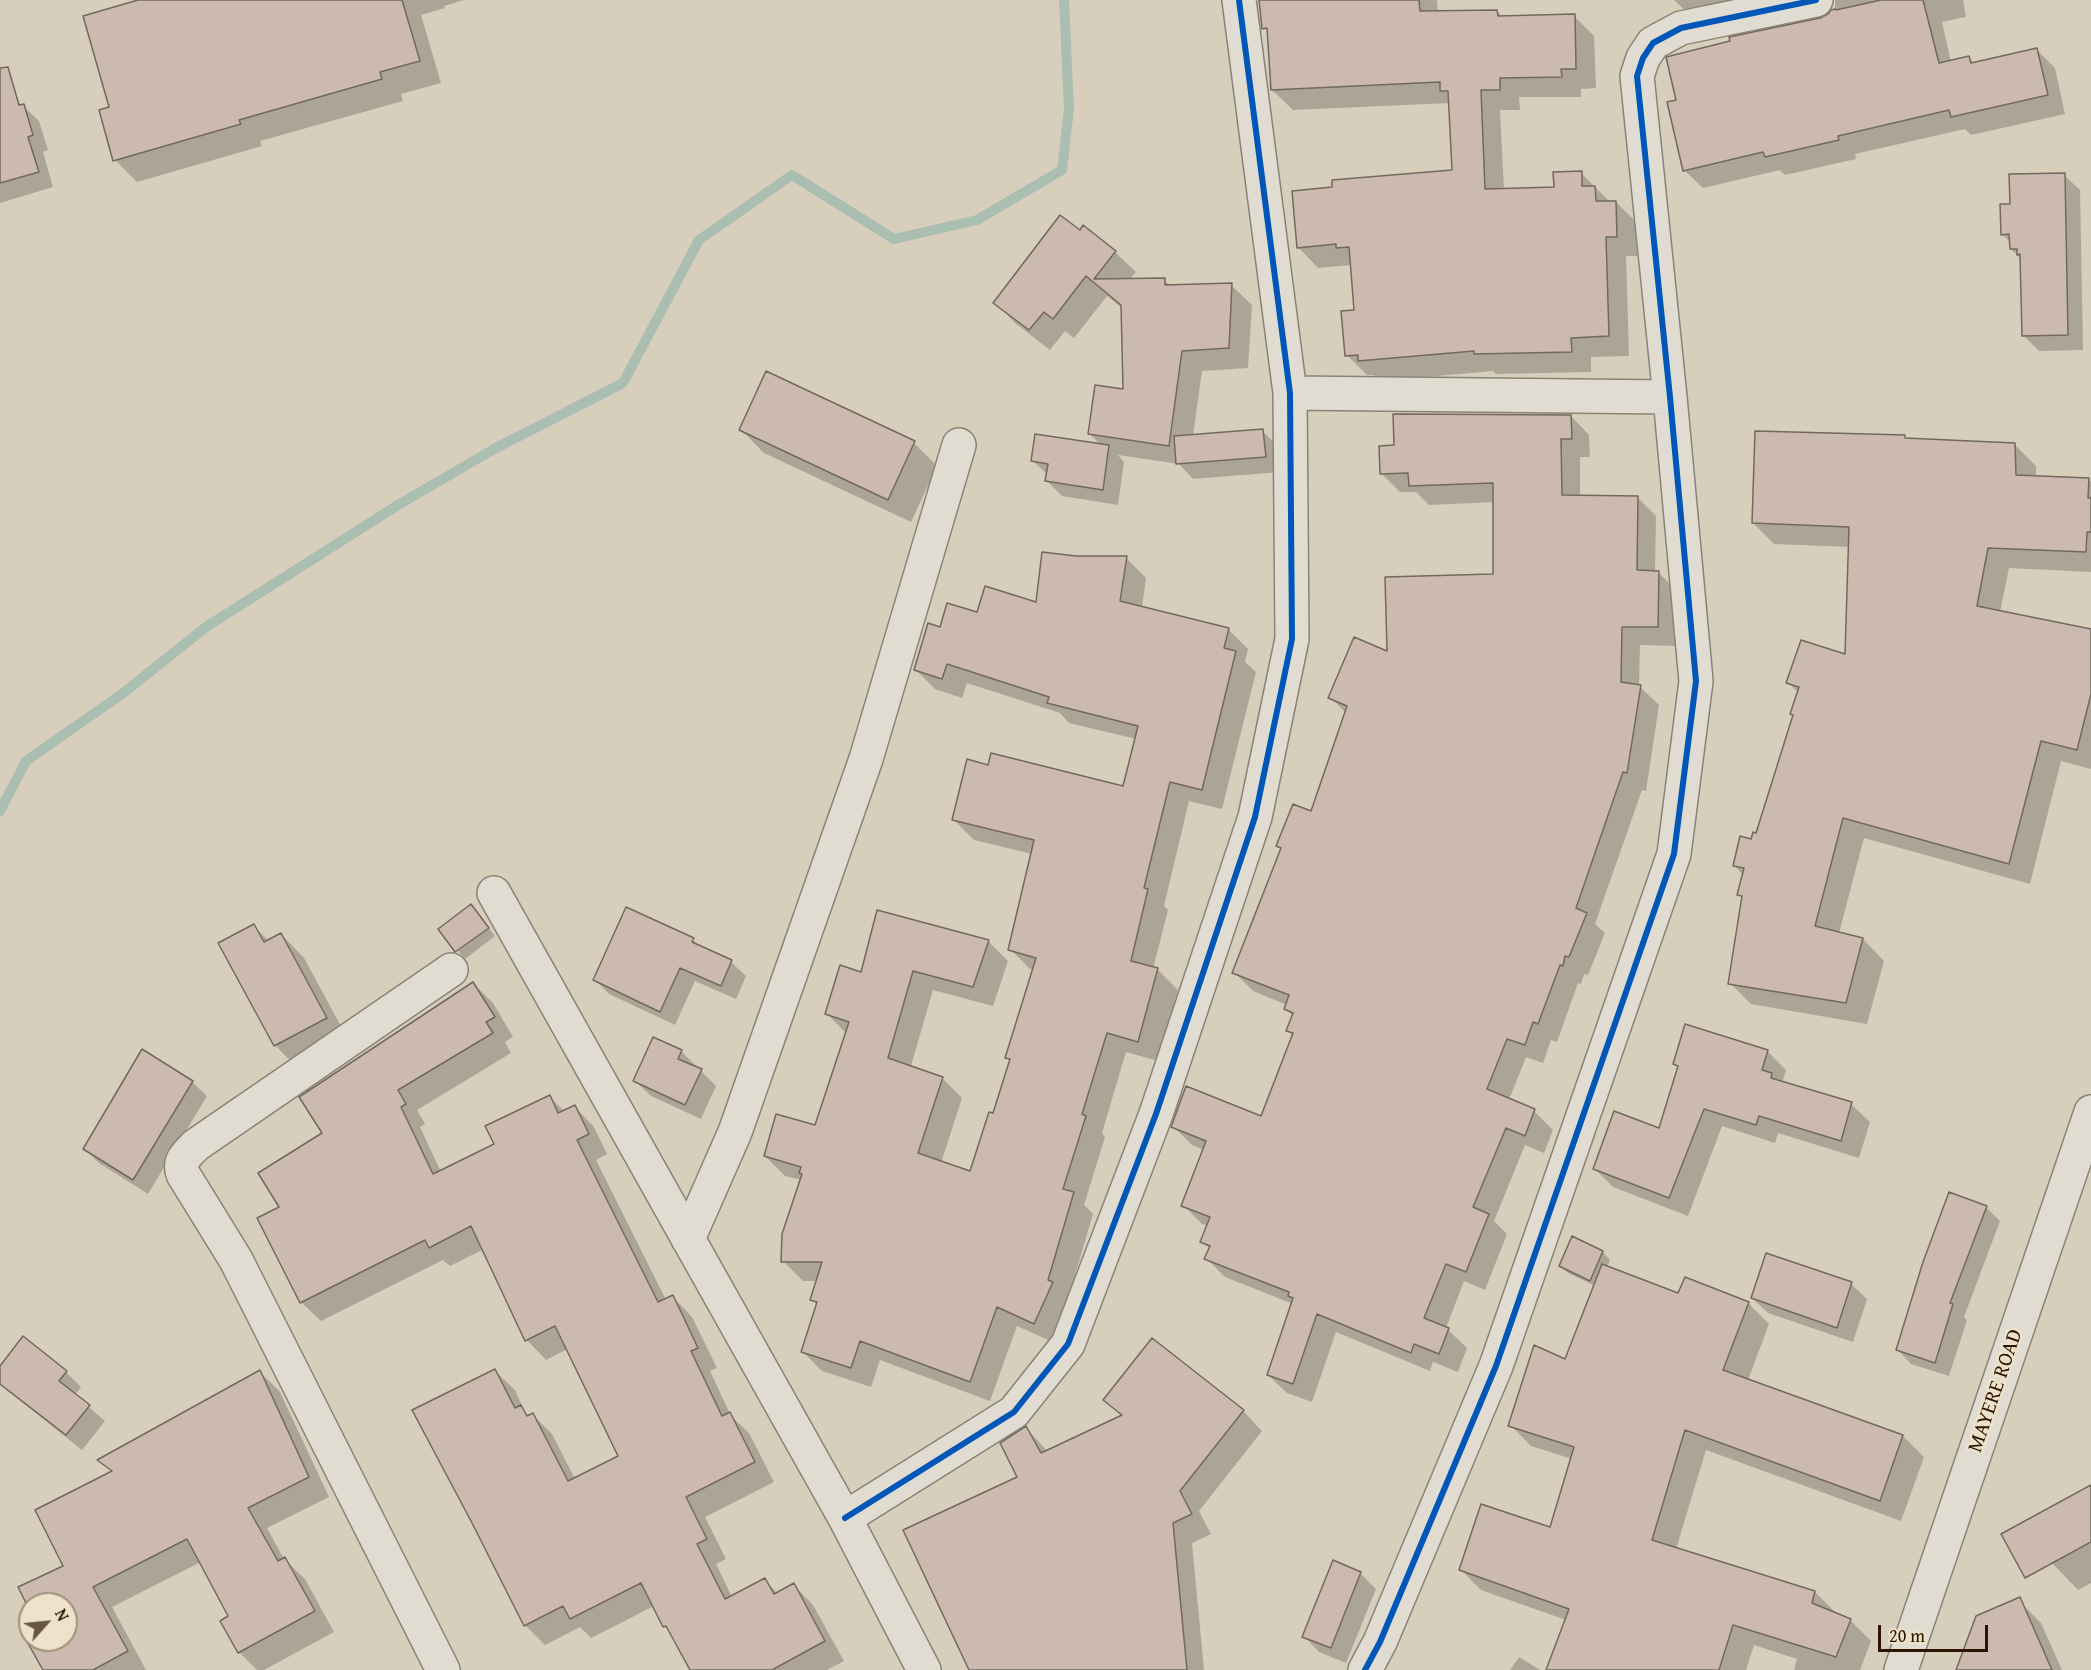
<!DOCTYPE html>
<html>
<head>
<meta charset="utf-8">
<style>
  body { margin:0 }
  #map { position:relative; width:2091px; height:1670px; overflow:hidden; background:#d8cebc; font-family:"Gentium Book Plus",serif }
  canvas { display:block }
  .north { position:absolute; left:18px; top:1592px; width:60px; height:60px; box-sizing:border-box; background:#eee2cb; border:2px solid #a0907a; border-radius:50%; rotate:63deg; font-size:16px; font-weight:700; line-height:24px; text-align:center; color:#2b1501 }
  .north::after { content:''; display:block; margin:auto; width:21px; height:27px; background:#685642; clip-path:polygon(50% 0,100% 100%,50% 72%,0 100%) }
  .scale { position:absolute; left:1878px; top:1625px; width:110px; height:27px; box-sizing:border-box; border:3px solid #2b1501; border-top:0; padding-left:8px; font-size:18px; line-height:21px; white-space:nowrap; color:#2b1501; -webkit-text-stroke:4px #eee2cb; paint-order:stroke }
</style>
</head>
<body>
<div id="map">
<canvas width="2091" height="1670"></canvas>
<div class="north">N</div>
<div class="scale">20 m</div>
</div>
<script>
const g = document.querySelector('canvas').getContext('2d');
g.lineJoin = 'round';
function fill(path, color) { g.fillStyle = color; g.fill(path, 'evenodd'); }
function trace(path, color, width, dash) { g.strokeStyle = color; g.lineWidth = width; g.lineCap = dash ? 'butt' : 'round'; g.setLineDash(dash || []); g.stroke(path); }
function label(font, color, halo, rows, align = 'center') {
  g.font = font + ' "Gentium Book Plus",serif'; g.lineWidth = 5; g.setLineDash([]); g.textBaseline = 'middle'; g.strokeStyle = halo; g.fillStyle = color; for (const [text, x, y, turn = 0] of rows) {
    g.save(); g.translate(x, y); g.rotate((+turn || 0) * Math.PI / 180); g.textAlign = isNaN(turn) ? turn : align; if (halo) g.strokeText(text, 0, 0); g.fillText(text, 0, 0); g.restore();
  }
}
const shadow = new Path2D(`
  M143 0H464L444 6 445 8 421 15 441 83 401 94 403 101 260 141 262 146 137 182 115 160 111 108Z
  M1265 0H1437L1438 12 1497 11 1503 18 1574 16 1594 36 1596 88 1581 89V97H1519L1520 110H1500L1504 190 1556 188 1581 173 1610 202H1616L1636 222 1637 256H1626L1629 356 1591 357V372L1496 374 1493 371 1380 381 1374 375H1367L1347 355 1356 311 1352 265 1318 268 1298 247 1334 189 1453 171 1450 103 1293 110 1272 90 1269 32 1265 28Z
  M1674 0H1830L1688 13Z
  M1835 0H1963L1966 17 1942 22 1951 62 1969 58 1975 64 2037 50 2055 68 2065 114 1971 135 1965 129 1855 154 1856 159 1785 175 1780 170 1703 188 1684 170 1678 102 1829 15 1835 7Z
  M23 106 39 121 48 150 43 152 53 187 0 203V112Z
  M2064 175 2080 190 2083 350 2039 351 2023 335 2022 260 2011 249V243L2002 234Z
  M1084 227 1115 252 1136 272 1129 280H1164L1171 286 1231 285 1252 305 1248 368 1202 371 1193 436 1262 431 1278 446 1280 472 1193 479 1179 464 1118 455 1124 462 1118 505 1062 496 1047 481 1048 475 1033 461 1101 445 1090 434 1125 391 1122 308 1107 296 1074 338 1065 331 1050 350 1015 323 995 302Z
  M1571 416 1589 435 1590 457H1580V496L1637 497 1656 516 1655 572H1658L1677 591 1676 646 1640 645 1639 686 1659 705 1646 791 1642 790 1595 924 1605 933 1588 975 1584 974 1581 984 1578 983 1557 1042 1551 1040 1543 1063 1526 1057 1509 1100 1534 1111 1553 1130 1544 1153 1525 1145 1494 1221 1507 1234 1485 1290 1464 1281 1446 1328 1467 1348 1458 1372 1433 1362 1430 1371 1336 1332 1312 1402 1287 1393 1268 1375 1293 1304 1225 1277 1206 1258 1210 1249 1202 1241 1208 1226 1202 1224 1183 1205 1204 1150 1192 1145 1173 1126 1262 1118 1293 1036 1288 1030 1293 1016 1286 1009 1287 1005 1253 991 1234 972 1282 849 1278 845 1311 813 1346 713 1330 697 1494 575 1495 502 1429 505 1416 492H1400L1381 473 1396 446Z
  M741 430 914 443 937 466 911 522 764 453Z
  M1904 437 1908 440 2015 445 2036 466V477L2088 479 2091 482V572L2009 568 2000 612 2091 630V769L2061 761 2030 884 1864 838 1839 933 1863 939 1884 961 1867 1024 1751 1004 1730 983 1743 899 1738 894 1743 875 1734 865 1757 835 1794 716 1799 693 1788 683 1846 656 1850 547 1774 544 1753 523Z
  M1076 558H1126L1146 578 1142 607 1228 629 1248 649 1245 662 1256 672 1222 809 1189 801 1164 906 1168 910 1153 969 1158 970 1178 990 1158 1061 1126 1052 1102 1133 1105 1137 1084 1205 1093 1214 1055 1343 1017 1326 990 1401 880 1360 871 1387 822 1371 802 1351 817 1305 812 1299 818 1281H803L783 1261 802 1180 785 1176 765 1156 816 1127 847 1034 827 1014 862 973 988 941 1008 961 993 1006 933 990 911 1066 942 1078 962 1098 941 1163 971 1173 994 1115 1011 1061 1007 1057 1034 970 1030 969 1010 949 1032 854 974 840 954 820 989 767 1124 788 1136 739 1069 723 1060 713 967 683 962 698 935 689 915 669 941 629 978 614 1037 604Z
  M471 906 495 936 465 959 440 929Z
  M253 926 269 941 281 934 304 958 349 1041 298 1069 275 1045 220 943Z
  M693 940 701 947 731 962 746 976 736 999 695 981 675 1025 609 994 595 980Z
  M473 983 493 1003 513 1037 505 1042 511 1053 417 1110 425 1124 420 1127 441 1172 496 1145 549 1096 565 1112 575 1107 594 1127 607 1154 596 1160 666 1300 673 1297 692 1317 717 1368 710 1371 731 1416 749 1433 774 1482 705 1517 726 1559 716 1564 732 1597 764 1579 778 1594 794 1585 813 1605 844 1661 827 1670H692L673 1635 664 1626 654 1606 591 1638 580 1627 545 1645 525 1625 495 1371 515 1390 525 1412 529 1416 532 1414 552 1434 575 1479 620 1456 568 1349 546 1360 527 1340 484 1249 450 1266 443 1260 321 1321 301 1302 281 1207 324 1133Z
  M681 1051 716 1086 701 1119 651 1096 635 1081Z
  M1767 1051 1786 1070 1782 1083 1851 1104 1870 1122 1859 1158 1778 1133 1775 1143 1722 1126 1688 1216 1613 1187 1595 1169 1660 1130 1679 1068 1675 1064Z
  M192 1082 207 1096 148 1194 99 1163 85 1149Z
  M1986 1207 2000 1221 1964 1317 1967 1320 1949 1376 1911 1364 1897 1349Z
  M1573 1238 1603 1252 1610 1260 1607 1267 1679 1295 1748 1303 1769 1324 1748 1380 1903 1436 1924 1457 1901 1521 1706 1450 1676 1549 1815 1592 1836 1613 1850 1620 1871 1641 1860 1670H1794L1797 1659 1754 1645 1746 1670H1548L1566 1620 1481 1590 1460 1569 1551 1529 1572 1459 1531 1446 1510 1425 1566 1361 1595 1286 1568 1273 1560 1266Z
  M1851 1284 1867 1299 1853 1342 1768 1313 1752 1298Z
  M0 1369 66 1372 81 1387 75 1395 105 1421 82 1450 9 1392 0 1383Z
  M260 1372 280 1392 329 1497 267 1528 284 1559 305 1579 334 1632 264 1670H257L239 1652 230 1616 201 1562 112 1607 146 1670H44L23 1631 30 1628V1640H66V1604H30V1608L20 1588 65 1567 113 1473 100 1460Z
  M1105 1400 1243 1411 1262 1431 1199 1511 1211 1534 1192 1543 1204 1670H970L1019 1478 1026 1428 1048 1452 1122 1417Z
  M2091 1486V1583L2078 1590 2052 1563 2029 1520Z
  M1360 1573 1376 1589 1346 1663 1319 1652 1304 1636Z
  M2018 1600 2041 1623 2062 1670H1961Z
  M1519 1657 1540 1670H1510Z`);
const stream = new Path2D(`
  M0 811 26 761 122 694 206 627 398 505 494 449 623 383 699 240 792 175 894 239 977 220 1062 170 1069 109 1064 0`);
const building = new Path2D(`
  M138 0H402L420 61 380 72 382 79 239 120 241 124 113 161 99 110 109 107 83 16Z
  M1259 0H1419L1420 11 1497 10 1498 16 1575 14 1576 69H1561L1562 77 1500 78V90H1481L1485 189 1554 187 1553 172 1582 171V186H1595L1596 201H1616L1617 237H1606L1609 336 1571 338 1572 352 1474 354V351L1358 361V355L1345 356 1341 311 1354 310 1349 247 1336 248V244L1297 248 1292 191 1332 187V180L1452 170 1448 91H1440V82L1271 90 1267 28 1262 29Z
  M1881 0H1923L1939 63 1969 56 1971 63 2037 48 2048 95 1951 117 1949 110 1838 136 1839 140 1765 157 1763 152 1683 171 1667 102 1676 100 1666 57 1730 41 1729 37 1820 18 1828 14 1831 10 1835 9 1836 10Z
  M8 67 19 105 24 104 33 135 28 137 39 172 0 183V68Z
  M2065 173 2068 335 2022 336 2020 254 2017 255V249H2010L2009 234 2001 235 2000 204H2010L2009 174Z
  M1060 215 1080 230 1083 225 1116 251 1094 279 1165 278V285L1232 283 1229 348 1182 351 1169 446 1088 434 1095 385 1123 389 1121 305 1086 276 1053 319 1044 312 1029 330 993 303Z
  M766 371 915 441 888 500 739 430Z
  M1393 414 1571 415 1572 439H1561L1562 495 1638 496 1637 570 1659 571 1658 627H1622L1621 682 1641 685 1627 773 1623 772 1576 908 1587 913 1569 957 1565 956 1563 966 1560 965 1538 1024 1533 1022 1525 1045 1507 1039 1487 1089 1535 1109 1525 1136 1506 1128 1473 1207 1489 1214 1466 1272 1446 1264 1424 1318 1449 1328 1439 1354 1414 1344 1411 1353 1317 1314 1293 1384 1267 1375 1293 1298 1288 1296 1289 1292 1204 1259 1210 1246 1200 1242 1210 1217 1181 1206 1206 1141 1171 1127 1186 1086 1261 1116 1293 1033 1286 1031 1293 1013 1284 1009 1289 995 1232 973 1281 848 1276 846 1293 804 1311 811 1347 706 1328 698 1354 637 1387 651 1385 577 1493 574V483L1409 486 1408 473 1380 474 1379 446 1394 445Z
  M1263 429 1266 457 1176 464 1174 436Z
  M1755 431 1905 435V438L2015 443 2016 475 2089 478 2088 498H2091V532H2087L2086 552 1988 548 1977 606 2091 629V694L2077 750 2041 741 2009 864 1843 818 1815 926 1863 938 1846 1003 1728 984 1742 896 1737 895 1744 868 1733 866 1740 836 1751 839 1753 832 1756 833 1793 715 1790 714 1799 687 1786 683 1801 640 1845 654 1849 527 1752 523Z
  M1035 434 1109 445 1103 490 1045 481 1048 464 1031 461Z
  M1042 552 1076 556H1127L1120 601 1229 628 1224 648 1236 651 1202 790 1170 782 1144 888 1148 889 1131 961 1158 968 1138 1042 1107 1033 1082 1114 1086 1116 1063 1189 1074 1192 1048 1280 1053 1282 1034 1324 997 1307 970 1382 860 1341 851 1368 801 1352 817 1302 810 1300 822 1262H781L782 1234 802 1174 799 1173 801 1167 764 1156 776 1114 815 1125 849 1022 825 1014 840 965 861 972 877 910 989 940 973 987 913 971 888 1058 943 1077 918 1153 970 1171 989 1112 993 1113 1010 1059 1005 1058 1036 958 1008 950 1034 840 952 820 967 759 988 765 991 753 1123 786 1138 726 1047 703 1049 697 947 664 942 679 914 670 928 623 940 627 947 603 977 612 985 586 1036 602Z
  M471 904 489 928 455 952 438 929Z
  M626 907 694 938 692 942 732 960 721 986 680 968 660 1012 593 980Z
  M254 924 264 942 281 933 327 1018 274 1046 218 943Z
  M473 982 495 1017 486 1022 493 1033 398 1090 406 1104 401 1107 433 1174 494 1144 485 1126 550 1095 558 1113 575 1105 589 1134 577 1140 658 1302 673 1295 698 1348 691 1351 722 1416 730 1412 755 1462 686 1497 707 1539 697 1544 725 1599 765 1578 774 1594 794 1583 825 1641 772 1670H690L666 1626 663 1627 641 1583 570 1619 563 1606 524 1626 471 1521 412 1410 495 1369 515 1408 521 1405 527 1416 533 1413 568 1481 618 1456 555 1326 525 1341 471 1226 429 1248 425 1240 300 1303 257 1218 279 1207 258 1173 322 1133 299 1097Z
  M1685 1024 1768 1050 1762 1070 1772 1073 1771 1078 1852 1102 1841 1141 1759 1116 1756 1125 1704 1109 1669 1198 1593 1169 1614 1111 1659 1128 1678 1066 1673 1064Z
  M653 1037 682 1050 678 1059 702 1069 685 1105 633 1081Z
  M142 1049 193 1081 133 1180 83 1149Z
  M1949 1192 1987 1206 1950 1303 1953 1304 1935 1363 1896 1350 1923 1262Z
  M1572 1236 1603 1251 1590 1281 1559 1266Z
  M1766 1253 1852 1282 1837 1328 1751 1298Z
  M1602 1264 1678 1293 1685 1277 1749 1302 1723 1370 1903 1435 1880 1501 1685 1430 1652 1540 1815 1591 1812 1603 1851 1619 1836 1657 1733 1625 1719 1670H1546L1569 1609 1459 1570 1481 1504 1550 1527 1574 1447 1508 1426 1534 1345 1565 1359Z
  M23 1336 67 1371 59 1381 90 1405 66 1435 0 1384V1366Z
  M1152 1338 1244 1410 1180 1491 1192 1514 1173 1523 1187 1670H969L903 1530 1017 1477 1000 1443 1026 1426 1041 1453 1122 1415 1103 1400Z
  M260 1370 309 1477 248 1508 278 1561 285 1557 315 1611 238 1653 220 1621 228 1616 187 1539 93 1587 128 1651 93 1670H43L21 1631 30 1626V1640H66V1604H30V1611L18 1587 63 1566 35 1510 112 1471 97 1460Z
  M2091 1485V1542L2025 1578 2001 1534Z
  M1333 1560 1361 1572 1331 1648 1302 1637Z
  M2020 1597 2052 1670H1956L1976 1616Z`);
const minor = new Path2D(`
  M1290 393 1670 397
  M494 893 845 1518 924 1670
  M688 1239 735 1132 866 759 959 445
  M845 1518 1014 1412 1068 1344 1156 1114 1255 817 1292 639 1290 393 1239 0
  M443 1670 236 1260 183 1174C178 1161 187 1154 196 1145L451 970
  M1365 1670 1380 1642 1496 1366 1674 854 1696 681 1670 397 1637 76 1643 58 1653 43 1681 28 1816 0
  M1901 1670 2091 1112`);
const cycleway = new Path2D(`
  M845 1518 1014 1412 1068 1344 1156 1114 1255 817 1292 639 1290 393 1239 0
  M1365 1670 1380 1642 1496 1366 1674 854 1696 681 1670 397 1637 76 1643 58 1653 43 1681 28 1816 0`);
const streetNames = [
  ["MAYERE ROAD",1996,1391,-71]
];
fill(shadow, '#0003');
trace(stream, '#aabeb1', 10);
fill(building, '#ccbab0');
trace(building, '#71695d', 1.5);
trace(minor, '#8a8275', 36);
trace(minor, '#e1dcd2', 33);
trace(cycleway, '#0057b8', 6);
label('21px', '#2b1501', '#eee2cb', streetNames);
</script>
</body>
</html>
